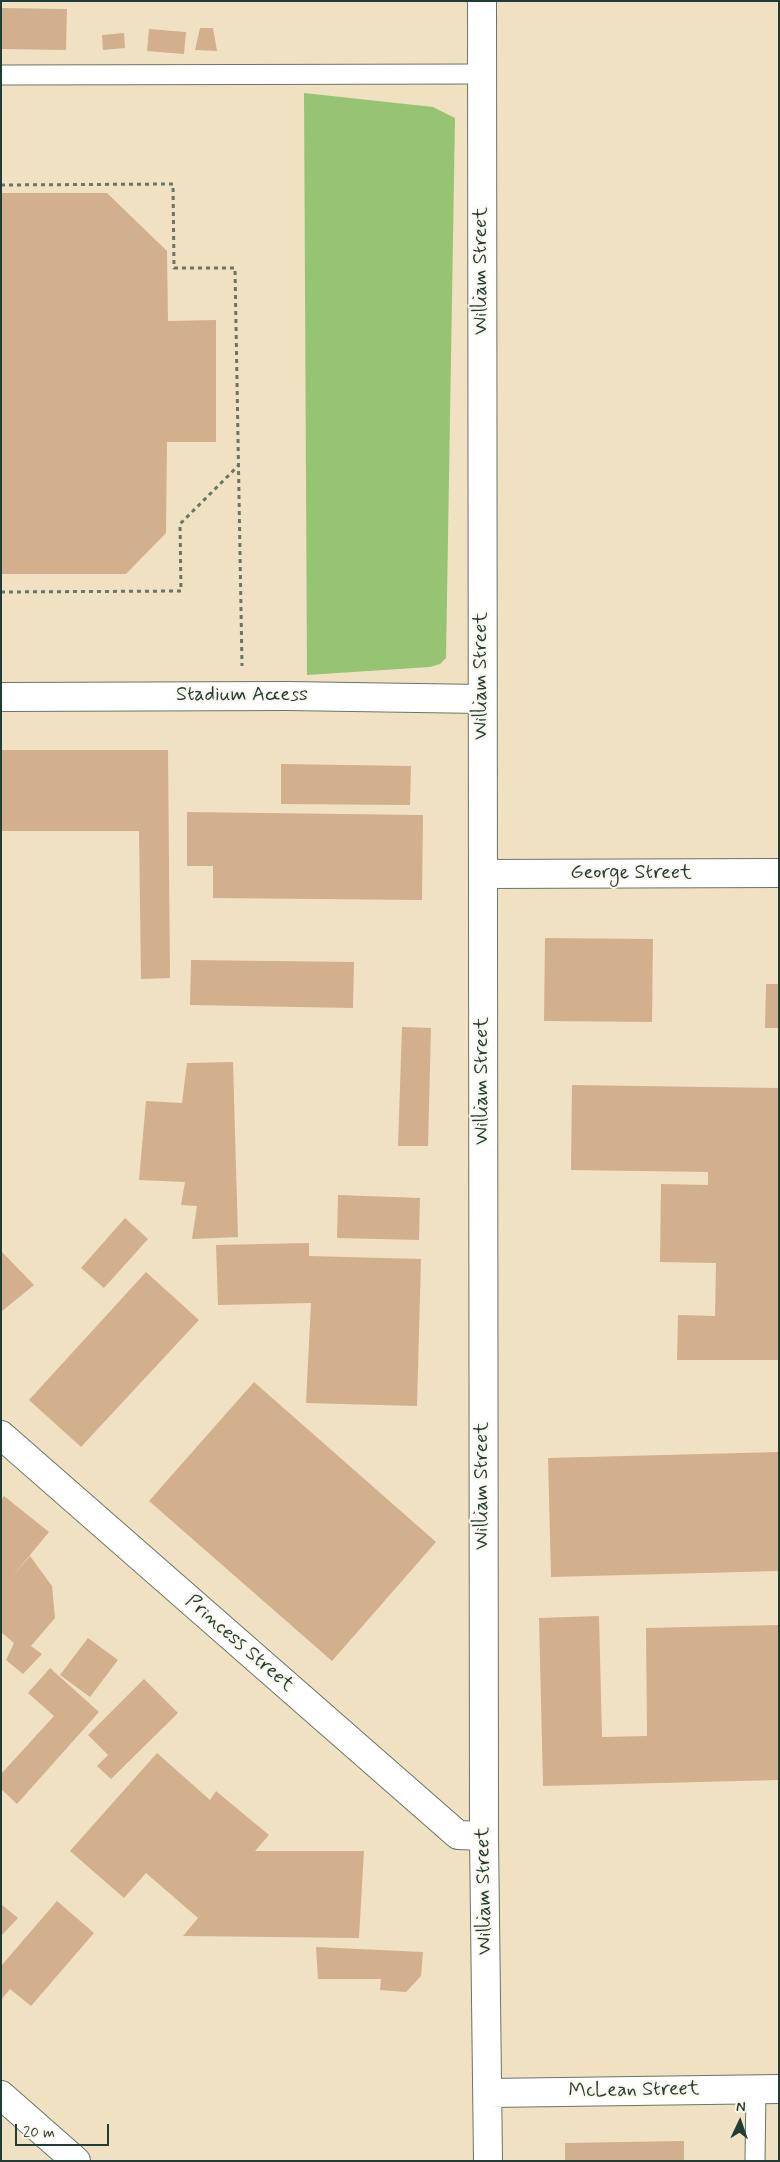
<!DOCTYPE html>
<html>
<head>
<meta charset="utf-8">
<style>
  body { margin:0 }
  #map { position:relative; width:780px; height:2162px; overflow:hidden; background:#f0e1c3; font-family:Mynerve,sans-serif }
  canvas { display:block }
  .frame { position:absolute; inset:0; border:2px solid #1f3d34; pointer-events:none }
  .north { position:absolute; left:715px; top:2097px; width:50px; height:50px; -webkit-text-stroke:4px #fbf7ec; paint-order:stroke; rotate:3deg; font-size:14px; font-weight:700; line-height:20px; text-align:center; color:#1f3d34 }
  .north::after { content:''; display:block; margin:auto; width:18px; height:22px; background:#1f3d34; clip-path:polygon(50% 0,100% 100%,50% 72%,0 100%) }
  .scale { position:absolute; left:15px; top:2124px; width:94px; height:22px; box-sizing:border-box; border:2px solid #1f3d34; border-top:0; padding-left:6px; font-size:15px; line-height:18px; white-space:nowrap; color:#1f3d34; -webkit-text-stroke:4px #fbf7ec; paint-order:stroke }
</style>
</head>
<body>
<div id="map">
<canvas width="780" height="2162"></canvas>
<div class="frame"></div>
<div class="north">N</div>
<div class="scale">20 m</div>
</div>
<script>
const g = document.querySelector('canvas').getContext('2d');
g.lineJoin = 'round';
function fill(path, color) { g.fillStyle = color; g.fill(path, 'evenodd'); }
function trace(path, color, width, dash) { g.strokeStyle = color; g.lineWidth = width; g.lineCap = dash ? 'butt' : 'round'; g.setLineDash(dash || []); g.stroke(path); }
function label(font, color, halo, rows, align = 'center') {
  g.font = font + ' Mynerve,sans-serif'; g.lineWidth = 4; g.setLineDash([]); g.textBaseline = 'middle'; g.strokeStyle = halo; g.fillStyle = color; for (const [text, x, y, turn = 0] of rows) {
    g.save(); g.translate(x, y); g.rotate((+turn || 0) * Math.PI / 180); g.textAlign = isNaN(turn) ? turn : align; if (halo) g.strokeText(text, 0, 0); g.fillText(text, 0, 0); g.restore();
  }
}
const green = new Path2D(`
  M304 93 433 107 455 118 446 658 440 664 430 667 307 675Z`);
const building = new Path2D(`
  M1 8 67 9 66 50 1 49Z
  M200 28H213L217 51 195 50Z
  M149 29 186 32 184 54 147 51Z
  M124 33 125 48 103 50 102 35Z
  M1 193H107L167 251 168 321 216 320V442H167L166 533 126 574H1Z
  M1 750H168L170 978 141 979 139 831H1Z
  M281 764 411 766 410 805 281 804Z
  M187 812 423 815 422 900 213 898V866H187Z
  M545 938 653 939 652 1022 544 1021Z
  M191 960 354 962 353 1008 190 1005Z
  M766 984H779V1028H765Z
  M402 1027 431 1028 428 1146H398Z
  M233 1062 238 1237 192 1239 197 1206 181 1205 185 1182 139 1180 146 1101 182 1103 187 1063Z
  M572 1085 779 1088V1360H677L678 1315 715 1316 716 1263 660 1262 661 1184 708 1185V1172L571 1170Z
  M338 1195 420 1198 419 1240 337 1238Z
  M125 1218 148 1239 104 1288 81 1268Z
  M309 1243V1256L421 1259 417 1406 306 1403 311 1303 218 1305 216 1245Z
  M1 1251 34 1285 1 1312Z
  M146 1272 199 1320 81 1447 29 1400Z
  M254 1382 436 1542 332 1661 149 1501Z
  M779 1452V1571L551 1577 548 1458Z
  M4 1496 49 1532 11 1578 30 1556 52 1586 55 1618 31 1646 42 1654 23 1674 6 1660 14 1643 1 1632V1500Z
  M599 1616 602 1737 647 1736 646 1628 779 1625V1780L543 1786 539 1618Z
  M88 1638 118 1660 90 1697 60 1675Z
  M50 1668 99 1712 17 1804 1 1789V1774L54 1716 28 1693Z
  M144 1679 178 1713 111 1779 97 1766 108 1755 88 1735Z
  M157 1753 210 1800 216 1791 269 1835 255 1851H364L359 1938 183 1936 198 1918 146 1873 124 1898 70 1851Z
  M57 1901 94 1933 31 2006 10 1989 1 2000V1966Z
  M1 1904 18 1918 1 1936Z
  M316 1947 423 1952 421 1976 406 1992 380 1990 381 1979H318Z
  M684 2141V2161H565V2143Z`);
const path = new Path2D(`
  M1 185 173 184 174 268H235L242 666
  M1 592 181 591 180 524 238 466`);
const lane = new Path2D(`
  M1 75 482 74
  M755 2161 756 2090`);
const street = new Path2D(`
  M482 1 484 1836 488 2161
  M1 697 287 696 482 699
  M483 874 779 873
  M1 1435 458 1835 484 1836
  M489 2093 779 2089
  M1 2095 76 2161`);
const streetNames = [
  ["William Street",482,271,-90],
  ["William Street",482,676,-90],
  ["Stadium Access",242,696],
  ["George Street",631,874],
  ["William Street",483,1081,-90],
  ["William Street",483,1486,-90],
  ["Princess Street",239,1644,41],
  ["William Street",485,1891,-91],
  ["McLean Street",634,2091,-1]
];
fill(green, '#96c472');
fill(building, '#d2b08d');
trace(lane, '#687666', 21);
trace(street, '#687666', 30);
trace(path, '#687666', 3, [4, 4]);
trace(lane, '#fff', 19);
trace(street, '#fff', 28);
label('20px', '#1f3d34', '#fbf7ec', streetNames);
</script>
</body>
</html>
